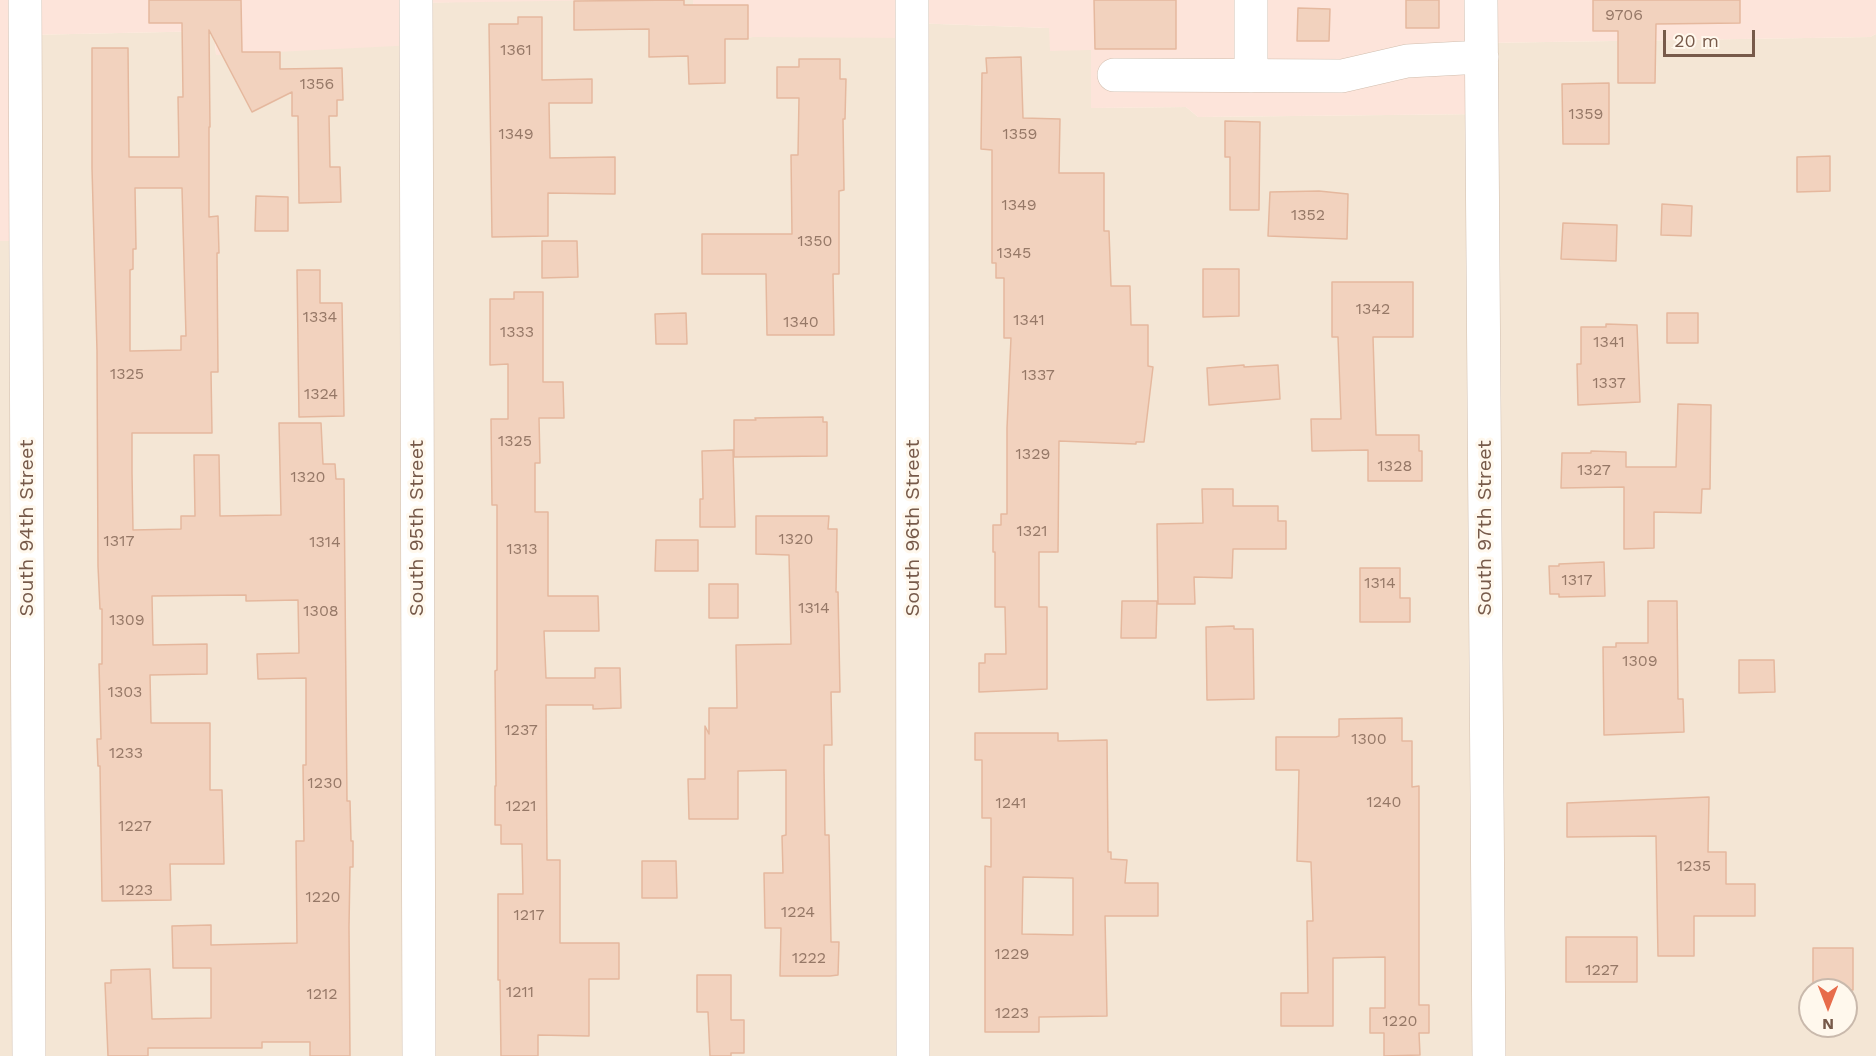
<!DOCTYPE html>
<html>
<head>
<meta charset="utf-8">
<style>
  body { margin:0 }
  #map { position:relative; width:1876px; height:1056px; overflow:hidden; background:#fdf4e6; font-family:"Work Sans",sans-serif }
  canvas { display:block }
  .north { position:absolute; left:1798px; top:978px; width:60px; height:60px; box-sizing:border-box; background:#fff8ed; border:2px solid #c9b9ac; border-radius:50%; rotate:180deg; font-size:16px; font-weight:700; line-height:24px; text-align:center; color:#775a4a }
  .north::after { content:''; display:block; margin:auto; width:21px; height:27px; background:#e76c4b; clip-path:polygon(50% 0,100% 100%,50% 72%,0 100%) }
  .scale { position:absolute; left:1663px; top:30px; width:92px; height:27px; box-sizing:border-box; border:3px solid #775a4a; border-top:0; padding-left:8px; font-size:18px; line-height:21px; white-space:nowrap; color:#775a4a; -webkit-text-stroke:4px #fff8ed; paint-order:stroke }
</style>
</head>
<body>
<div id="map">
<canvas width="1876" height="1056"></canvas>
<div class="north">N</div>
<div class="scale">20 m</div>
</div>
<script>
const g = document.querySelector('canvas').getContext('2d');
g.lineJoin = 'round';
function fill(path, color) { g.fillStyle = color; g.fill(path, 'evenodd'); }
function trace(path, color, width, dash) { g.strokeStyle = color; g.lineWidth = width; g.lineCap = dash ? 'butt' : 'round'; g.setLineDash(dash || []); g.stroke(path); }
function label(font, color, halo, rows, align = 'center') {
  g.font = font + ' "Work Sans",sans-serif'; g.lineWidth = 6; g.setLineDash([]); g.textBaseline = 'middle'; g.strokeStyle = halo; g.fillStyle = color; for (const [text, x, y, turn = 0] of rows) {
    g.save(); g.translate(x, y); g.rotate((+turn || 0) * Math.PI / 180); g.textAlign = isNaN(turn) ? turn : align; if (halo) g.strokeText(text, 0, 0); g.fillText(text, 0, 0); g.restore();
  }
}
const residential = new Path2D(`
  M532 0H693L696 42 912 23 1049 28 1091 50V108L1186 107 1198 117 1482 114V43L1870 37 1876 34V1056H0V241H26L25 35 214 31 216 54 415 3ZM1810 990H1846V1026H1810Z`);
const commercial = new Path2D(`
  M0 0H617L416 3V45L216 55 214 31 26 35V241H0Z
  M693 0H1876V34L1870 37 1482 43V114L1198 117 1186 107 1091 108V50L1050 51 1049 28 912 23V38L753 37 695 42Z`);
const building = new Path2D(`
  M149 0H241L242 52H280V69L342 68 343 100H337V116H329L330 167H340L341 202 299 203 298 116H292V92L252 112 209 30 210 127H209V217L218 216 219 253H217L218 372H211L212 433H132V473L133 530 181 529V516H195L194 455H219L220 516 281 515 279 423H321L323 464H335L336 479H344L347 801H350L351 841H353V867H350L349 927 350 1056H310V1042H262V1048H148V1056H108L105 983H111V970L150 969 152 1019 211 1018V968H173L172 926 211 925V945L297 943 296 841H304L303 765H306V678L258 679 257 654 299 653 298 600 246 601V595L152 596 153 645 207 644V674L150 675 151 723H210V790H222L224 864H170L171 900 102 901 100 766H98L97 739H101L99 664H102V609H100L98 566 97 351 92 168V48H128L129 157H179L178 97H183L182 23H149ZM135 188H182L186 336H181V350L130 351V270L133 269V249H136Z
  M684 0V5H748V39H725V83L689 84 688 56 649 57V29L574 30V1Z
  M1094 0H1176V49H1095Z
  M1406 0H1439V28H1406Z
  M1593 0H1740V23L1656 24 1655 83H1618V31H1593Z
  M1298 8 1330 9 1329 41H1297Z
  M518 17H542V80L592 79V103H549L550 158 615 157V194L548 193V236L492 237 489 24H518Z
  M1021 57 1023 118 1060 119 1059 173H1104V231H1109L1111 286H1130L1131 325H1148V366L1153 367 1144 442H1136V444L1059 441 1058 552H1039V607H1047V689L979 692V663H985V654H1006L1005 607H995V552H993V525H1001V514H1007V428L1011 338H1004V278H996V263H992V150L981 149 982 73H987L986 58Z
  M799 59H840V79H846L845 119H843L844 190 839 191V274H833L834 335H767L766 274H702V234H792L791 155H798L799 98H777V67H799Z
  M1609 83V144H1563L1562 84Z
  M1225 121 1260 122 1259 210H1230V157H1225Z
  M1830 156V191L1797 192V157Z
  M1319 191 1348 194 1347 239 1268 236 1270 192Z
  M256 196 288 197V231H255Z
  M1662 204 1692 206 1691 236 1661 235Z
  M1563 223 1617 225 1616 261 1561 259Z
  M542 241H577L578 277 542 278Z
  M1203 269H1239V316L1203 317Z
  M297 270H320V303H342L344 416 299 417Z
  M1332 282H1413V337H1373L1376 435H1419V451H1422V481H1368V450L1312 451 1311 419H1341L1338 337H1332Z
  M514 292H543V382H563L564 418H539L540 463H535V512H548V596H598L599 631H544L546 678H595V668H620L621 708 593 709V705H546L547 860H560V943H619V979H589V1036L538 1035V1056H501L500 980H498V894H523L522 844H501V825H495V786H496L495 671 497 670V505H492L491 419H508V364L490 365V299H514Z
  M686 313 687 344H656L655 314Z
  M1667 313H1698V343H1667Z
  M1606 324 1637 325 1640 402 1578 405 1577 364H1581V327H1606Z
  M1244 365V367L1278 365 1280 399 1209 405 1207 368Z
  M1678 404 1711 405 1710 489H1702L1701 513 1654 512V548L1624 549V487L1561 488 1562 453H1591V451L1626 452V467H1676Z
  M823 417V422H827V456L734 457V420H756L755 418Z
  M733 450 735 527H700V499H703L702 451Z
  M1202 489H1233V506H1278V521H1286V549H1233L1232 578 1194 577 1195 604H1158L1157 524 1203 523Z
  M756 516H829L828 529H837L836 592H838L840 692H831L832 745H824V770L825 835H829L831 942H839L838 975 830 976H780L781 928H765L764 873H783L782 836 786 835V770L738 771V819H689L688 779H705V726L709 734V708H737L736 645 791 644 789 555 756 554Z
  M656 540H698V571H655Z
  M1604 562 1605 596 1559 597V594H1550L1549 566H1559V564Z
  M1360 568H1400V598H1410V622H1360Z
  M709 584H738V618H709Z
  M1122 601H1157L1156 638H1121Z
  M1648 601H1677L1678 699H1683L1684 732 1604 735 1603 647H1616V643H1648Z
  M1234 626V629H1253L1254 699 1207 700 1206 627Z
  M1739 660H1774L1775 692 1739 693Z
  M1402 718V741H1412V787L1419 786V1005H1429V1033H1419L1420 1055 1384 1056V1033H1370V1008H1385V957L1333 958V1026H1281V993H1308L1307 921H1313L1311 862 1297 861 1299 770H1276V737H1336L1339 736V719Z
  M975 733H1058V741L1107 740 1108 852H1111V859L1127 860 1125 883H1158V916H1105L1107 1016 1039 1017V1032H985V866L991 867V818H982V760H975ZM1023 877 1073 878V935L1022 934Z
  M1709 797 1708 852H1726V884H1755V916H1694V956H1658L1656 836 1567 837V803Z
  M642 861H676L677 898H642Z
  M1566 937H1637V982H1566Z
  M1813 948H1853V990H1813Z
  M697 975H731V1020H744V1053H731V1056H710L708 1012H697Z`);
const minor = new Path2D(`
  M25 0 29 1056
  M416 0 419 1056
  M912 0 913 1056
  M1481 0 1489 1056
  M1114 75 1342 76 1407 61 1482 57
  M1251 76V0`);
const numberNames = [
  ["9706",1624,15],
  ["1361",516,50],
  ["1356",317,84],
  ["1359",1586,114],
  ["1349",516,134],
  ["1359",1020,134],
  ["1349",1019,205],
  ["1352",1308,215],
  ["1350",815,241],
  ["1345",1014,253],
  ["1342",1373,309],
  ["1334",320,317],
  ["1341",1029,320],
  ["1340",801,322],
  ["1333",517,332],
  ["1341",1609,342],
  ["1325",127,374],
  ["1337",1038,375],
  ["1337",1609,383],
  ["1324",321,394],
  ["1325",515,441],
  ["1329",1033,454],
  ["1328",1395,466],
  ["1327",1594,470],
  ["1320",308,477],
  ["1321",1032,531],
  ["1320",796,539],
  ["1317",119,541],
  ["1314",325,542],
  ["1313",522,549],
  ["1317",1577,580],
  ["1314",1380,583],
  ["1314",814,608],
  ["1308",321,611],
  ["1309",127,620],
  ["1309",1640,661],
  ["1303",125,692],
  ["1237",521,730],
  ["1300",1369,739],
  ["1233",126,753],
  ["1230",325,783],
  ["1240",1384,802],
  ["1241",1011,803],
  ["1221",521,806],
  ["1227",135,826],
  ["1235",1694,866],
  ["1223",136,890],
  ["1220",323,897],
  ["1224",798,912],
  ["1217",529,915],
  ["1229",1012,954],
  ["1222",809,958],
  ["1227",1602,970],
  ["1211",520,992],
  ["1212",322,994],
  ["1223",1012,1013],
  ["1220",1400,1021]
];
const streetNames = [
  ["South 94th Street",27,528,-90],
  ["South 95th Street",417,528,-90],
  ["South 96th Street",913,528,-90],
  ["South 97th Street",1485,528,-90]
];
fill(residential, '#f4e6d5');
fill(commercial, '#fde4da');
fill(building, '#f2d2be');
trace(building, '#e5b89e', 1.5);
trace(minor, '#d1beae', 34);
trace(minor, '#fff', 33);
label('16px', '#967867', null, numberNames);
label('20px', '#775a4a', '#fff8ed', streetNames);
</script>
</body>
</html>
